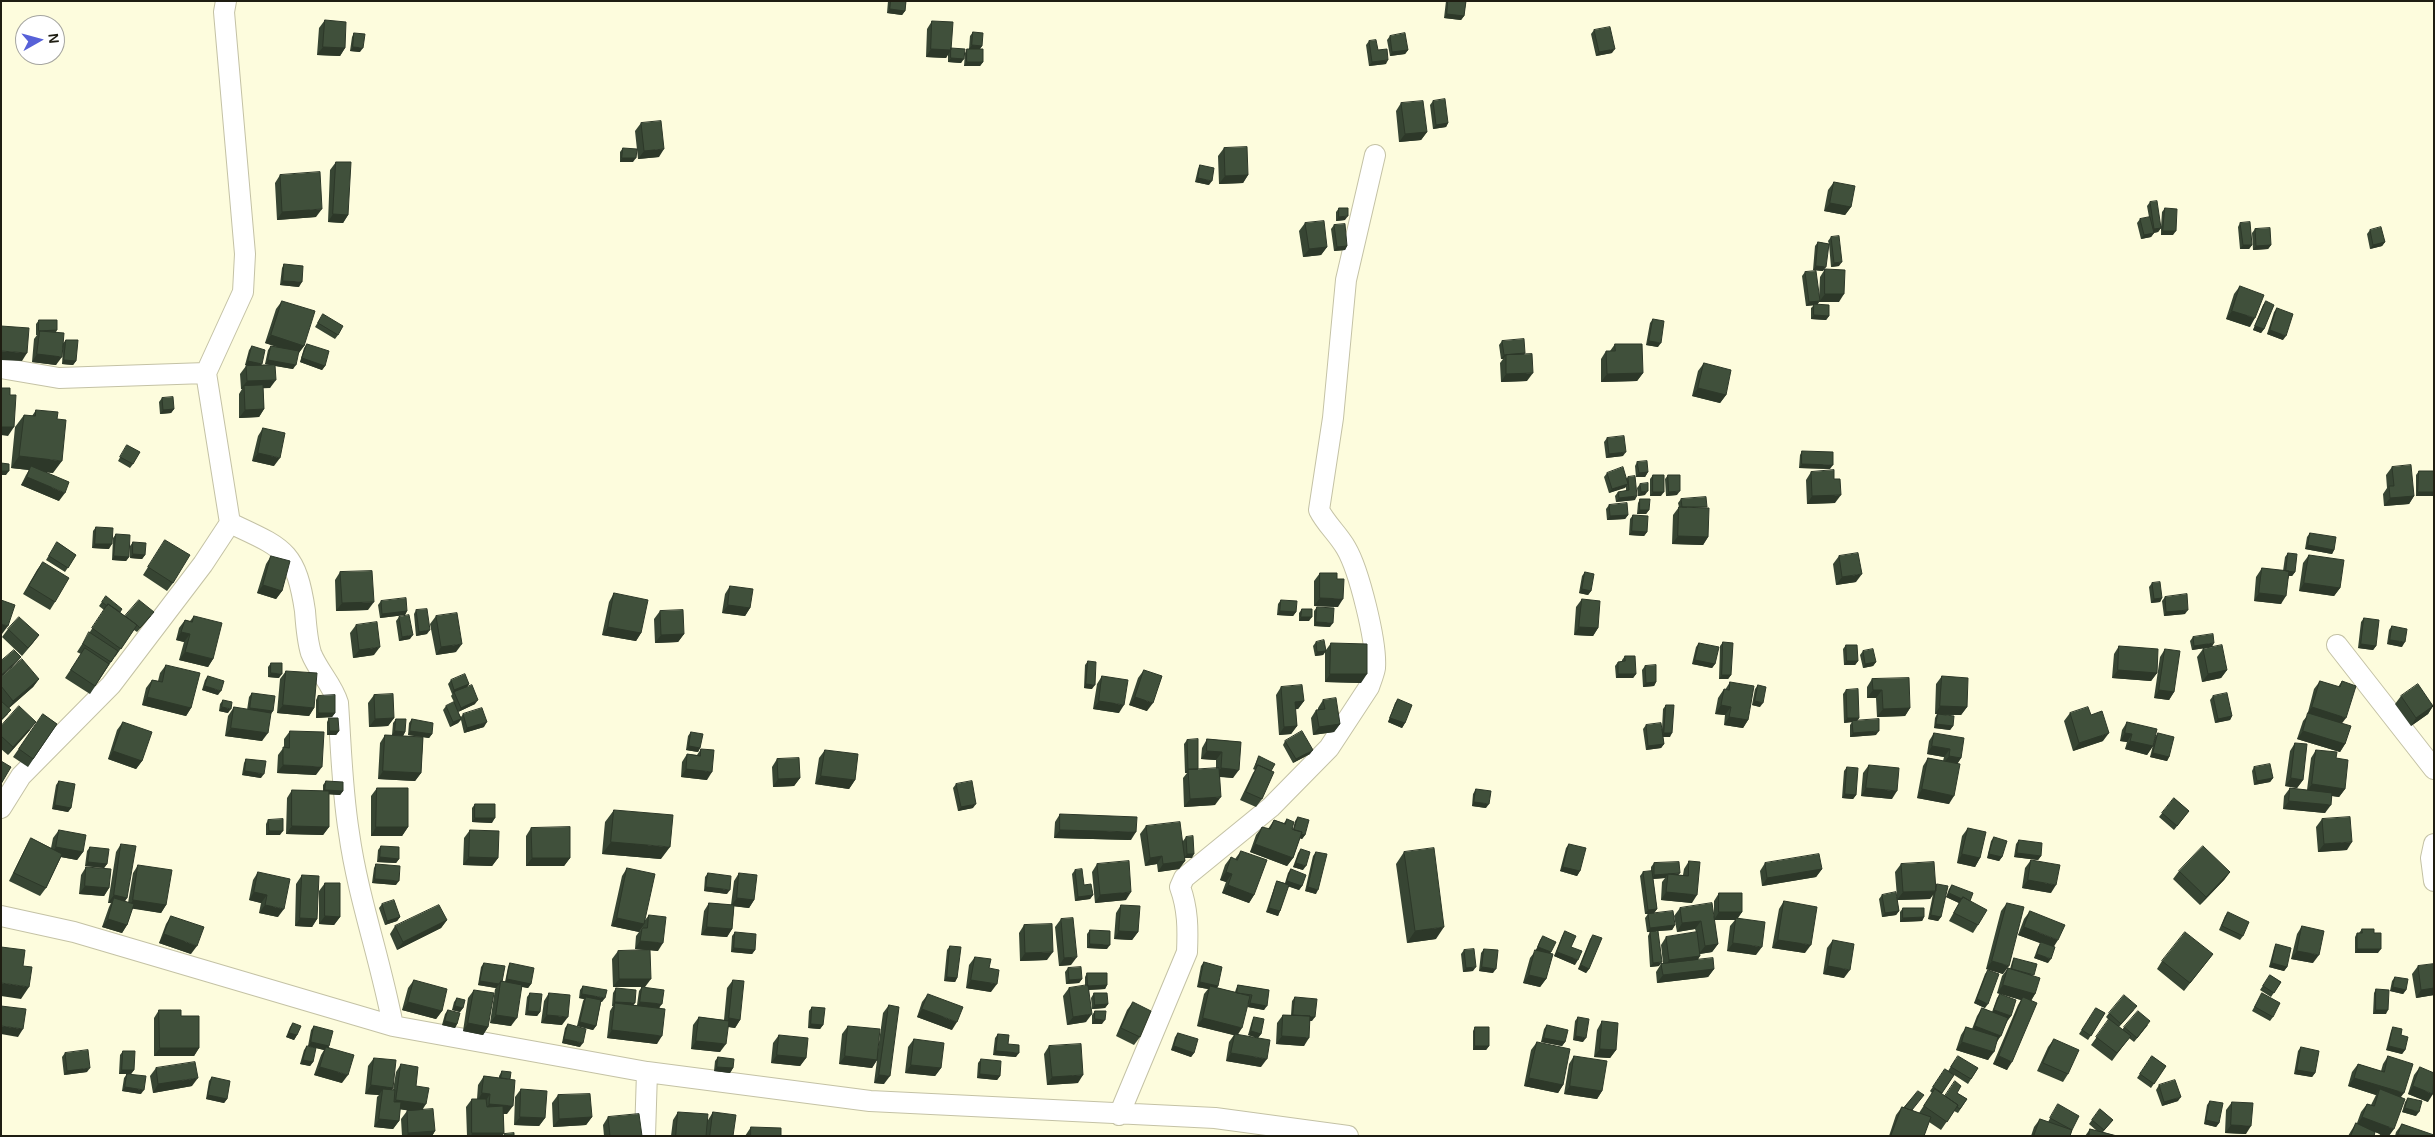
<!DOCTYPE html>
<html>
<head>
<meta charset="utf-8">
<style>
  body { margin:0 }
  #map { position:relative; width:2435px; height:1137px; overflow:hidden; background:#fdfcdd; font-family:Helvetica,sans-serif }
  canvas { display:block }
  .frame { position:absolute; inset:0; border:2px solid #1e1d12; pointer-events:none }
  .north { position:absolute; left:15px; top:15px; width:50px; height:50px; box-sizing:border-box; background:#fff; border:1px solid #a5a5a0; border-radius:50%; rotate:83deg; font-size:14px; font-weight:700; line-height:20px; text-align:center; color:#1e1d12 }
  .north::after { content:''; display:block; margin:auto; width:18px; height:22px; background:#5761d8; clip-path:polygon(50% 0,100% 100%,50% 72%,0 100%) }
</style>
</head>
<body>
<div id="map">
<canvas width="2435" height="1137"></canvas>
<div class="frame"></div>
<div class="north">N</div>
</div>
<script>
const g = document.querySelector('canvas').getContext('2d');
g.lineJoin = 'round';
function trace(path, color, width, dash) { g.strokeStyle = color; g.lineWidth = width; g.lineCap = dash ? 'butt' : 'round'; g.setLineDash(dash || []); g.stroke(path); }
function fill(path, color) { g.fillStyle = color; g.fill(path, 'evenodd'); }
const street = new Path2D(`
  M1 368 59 378 206 373
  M230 523C283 548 296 550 305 611 306 624 307 640 311 653 318 671 333 685 338 703 341 746 342 790 349 833 358 898 381 961 393 1026
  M2337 645 2434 769
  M1 808 21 776 111 685 203 564 230 523 206 373 243 292 245 254 224 12 226 1
  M2434 844 2431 858 2434 881
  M1 916 74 932 393 1026 647 1072 870 1101 1215 1118 1348 1136
  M1119 1115 1187 952C1188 929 1188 909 1180 887L1184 878 1271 807 1329 748 1369 687C1371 681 1374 674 1375 668 1377 642 1359 570 1346 548 1338 534 1326 524 1319 510L1333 418 1346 280 1375 155
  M645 1136 647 1072`);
const wall = new Path2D(`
  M888 1H906L905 11 902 15 887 13Z
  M1446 1H1466L1464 16 1461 20 1444 18Z
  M325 20 345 48 340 56 317 55 319 28Z
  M932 21 951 48 965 53 967 49H969L970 36 973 32 982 46 980 49 983 62 980 66H964L965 53 961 63 948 62V54L946 58 926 57 927 29Z
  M1594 30 1612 53 1596 56 1591 34Z
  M354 33 360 52 350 51 352 37Z
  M1390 36 1408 50 1405 54 1390 56 1387 40Z
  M1369 41 1378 50 1386 64 1369 66 1366 45Z
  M1433 101 1448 123 1446 127 1433 129 1430 105Z
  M1401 103 1427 132 1421 140 1399 142 1396 111Z
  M641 123 659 157 638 159 635 131Z
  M623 148 633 162H620V152Z
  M1224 148 1248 175 1243 183 1219 184 1218 156Z
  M336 162 348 215 343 223 328 222 330 170Z
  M1200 165 1209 185 1195 182 1198 169Z
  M280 175 316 217 277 220 275 183Z
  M1834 182 1851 207 1845 215 1824 211 1828 190Z
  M2150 202 2161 227 2162 212 2165 208 2173 235H2161V228L2158 232 2154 233 2151 237 2141 239 2137 223 2140 219 2149 217 2147 206Z
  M1339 208 1345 220 1336 221V212Z
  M1305 223 1327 247 1321 255 1303 257 1299 231Z
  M2240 223 2252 245 2249 249H2240L2238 227Z
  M1334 225 1347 246 1345 250 1334 251 1331 229Z
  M2255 229 2271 245 2268 249 2253 250 2252 233Z
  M2370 230 2385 242 2382 246 2370 249 2367 234Z
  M1831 237 1839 266 1831 267 1829 244 1823 271 1813 270 1815 246 1818 242 1829 244 1828 241Z
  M284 264 299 287 280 285 282 268Z
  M1825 269 1839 302H1819V301L1817 304 1829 316 1826 320 1811 319V308L1814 305 1806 306 1802 276 1805 272 1819 299 1820 277Z
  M2240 286 2250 327 2226 319 2234 294Z
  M282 301 304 346 298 354 293 369 275 366 270 388H263L264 409 259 417 239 418V394L242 389H241L240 374 246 366H250L245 365 249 350 252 346 261 365H271L265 364 268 350 271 346 278 347 265 343 276 309Z
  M2266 301 2264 329 2261 333 2253 330 2263 305Z
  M2277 308 2283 340 2267 334 2274 312Z
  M323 314 338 335 335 339 315 327Z
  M1653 319 1658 347 1646 345 1650 323Z
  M39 320 57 330 56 332 63 343 66 340 76 361 73 365 62 364 63 347 56 365 32 362 34 339 37 335H36V324Z
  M1502 341 1525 355 1527 381 1501 382 1500 363 1503 359H1501L1499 345Z
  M307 344 325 366 322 370 300 362 304 348Z
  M1615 344 1643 373 1637 381 1601 382V359L1606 351H1610Z
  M1704 363 1726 395 1720 403 1692 396 1698 371Z
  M162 398 174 409 171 413 160 414 159 402Z
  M36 410 53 473 44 472 59 501 21 485 26 475 29 470 11 468 15 427 24 415 32 416Z
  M263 428 274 466 252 461 258 436Z
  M1607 438 1623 456 1606 458 1604 442Z
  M127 445 133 464 130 468 118 461Z
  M1802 451 1830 469 1799 468 1800 455Z
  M1637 462 1648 472 1645 477H1636L1635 466Z
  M2392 467 2414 496 2409 504 2384 506 2383 494 2387 488 2386 475Z
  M2419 471H2434V495L2433 496H2416V475Z
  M1811 472 1834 479 1835 503 1807 504 1806 480Z
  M1607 473 1626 479 1628 477 1635 500 1616 502 1615 496 1618 492 1626 491V487L1609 493 1604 477Z
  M1653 475 1661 496H1650V479Z
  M1668 475 1677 495 1666 496 1665 479Z
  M1640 484 1645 495 1638 496 1637 488Z
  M1640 499 1649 510 1646 514H1637L1638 503Z
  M1681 499 1708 537 1703 545 1672 544 1673 515 1679 507 1678 503Z
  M1609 505 1628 515 1625 519 1607 520 1606 509Z
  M1633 515 1647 532 1644 536 1629 535 1630 519Z
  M96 527 109 549 92 548 93 531Z
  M2310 533 2334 550 2332 554 2305 549 2307 537Z
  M116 534 129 557 126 561 112 560 113 538Z
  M165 540 173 583 167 591 143 575Z
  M57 542 76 555 65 572 46 560Z
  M133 542 145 555 142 559 130 558V546Z
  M2288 553 2295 572 2292 576H2289L2281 604 2254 601 2256 577 2262 568 2283 571 2285 557Z
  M2309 555 2340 588 2334 596 2299 591 2303 563Z
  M271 556 282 591 276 599 257 593 266 564Z
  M1839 556 1856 582 1836 585 1833 564Z
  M43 562 55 602 50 610 23 594 37 570Z
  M340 572 368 610 336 611 335 580Z
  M1585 572 1591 591 1588 595 1579 593 1582 576Z
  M1320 573 1338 607 1314 606V581Z
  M2152 583 2162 598 2160 602 2151 603 2149 587Z
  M730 586 750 608 745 616 722 613 725 594Z
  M614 593 641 633 636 641 602 635 609 602Z
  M106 596 120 612 125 616H151L137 632 134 630 115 657V656L90 694 65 678 81 654 77 652 104 610 99 606Z
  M2165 597 2185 614 2164 616 2162 601Z
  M1582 599 1598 628 1593 636 1574 635 1576 607Z
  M1281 600 1296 612 1293 616 1277 615 1278 604Z
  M381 601 407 611 405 615 380 618 378 605Z
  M1317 607 1330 627 1314 626V611Z
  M1302 609 1309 621H1299V613Z
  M416 610 427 634 416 636 414 614Z
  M660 611 684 634 678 642 655 643 654 619Z
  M194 616 213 659 208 667 179 660 184 642 176 640 179 628 185 620 190 621Z
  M436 616 456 652 436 655 430 624Z
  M399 617 410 639 399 641 396 621Z
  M2364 618 2376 646 2373 650 2358 648 2361 622Z
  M356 625 374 655 353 658 350 633Z
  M2392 626 2402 647 2387 644 2389 630Z
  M8 629 39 635 33 643 22 656 2 637Z
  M2193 637 2212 647 2192 650 2190 641Z
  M1316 642 1326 650 1331 643 1361 683 1325 682V652L1323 655 1315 656 1313 646Z
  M1723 642 1731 675 1728 679H1719L1720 646Z
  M1699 643 1715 664 1712 668 1692 664 1696 647Z
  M1846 645 1858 661 1855 665H1844L1843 649Z
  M2119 646 2157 673 2151 681 2112 678 2114 654Z
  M2165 649 2174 692 2169 700 2154 698 2160 657Z
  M2203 649 2227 670 2221 678 2202 682 2197 657Z
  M1863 651 1876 662 1873 666 1863 668 1860 655Z
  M1625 656 1636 674 1633 678H1616L1615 666 1618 662H1622V660Z
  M1088 661 1092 689 1084 688 1085 665Z
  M271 663 279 678 268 677V667Z
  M166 665 191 708 186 716 142 705 146 688 152 680 158 681 160 673Z
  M1645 666 1656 682 1654 686 1643 687 1642 670Z
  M1144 670 1147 711 1129 705 1138 678Z
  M286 671 314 708 309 716 277 713 280 679Z
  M208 676 218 695 202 690 205 680Z
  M1102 676 1119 713 1093 709 1097 684Z
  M1942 676 1967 707 1961 715H1945L1953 726 1950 730 1934 728 1935 718 1937 714H1935L1936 684Z
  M1 677 39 679 33 687 9 708 8 714 1 721Z
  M1872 679 1910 708 1905 716 1877 717 1876 698H1867V687Z
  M451 680 469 684 467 687 475 704 458 712 461 717 463 714 484 727 464 733 461 720 458 723 450 727 443 710 446 706 454 702 451 696 453 693 452 694 448 684Z
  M2320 681 2338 687 2342 681V724L2345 744 2340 752 2297 739 2303 721 2307 716 2314 689Z
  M1730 682 1748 720 1743 728 1724 725 1725 715 1715 714 1718 698 1724 689 1725 690Z
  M1758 685 1760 707 1752 705 1755 689Z
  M1281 687 1304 701 1298 709H1295L1297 726 1291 734 1279 735 1276 695Z
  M1846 690 1859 718 1857 721 1876 735 1850 737V725L1852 722 1844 723 1843 694Z
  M252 693 273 711 270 715 262 741 225 736 228 716 234 707 247 710 249 697Z
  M374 695 394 718 388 726 369 727 368 703Z
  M318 696 335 713 332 717 316 718V700Z
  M2213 696 2232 716 2230 720 2215 723 2210 700Z
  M2401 696 2433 706 2428 714 2411 726 2395 704Z
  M1398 699 1405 723 1402 728 1388 722 1395 703Z
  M223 700 228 713 219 711 220 704Z
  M1323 700 1340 724 1334 732 1313 735 1311 718 1316 710H1318V708Z
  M1666 705 1670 737H1663L1664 744 1661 748 1646 750 1643 729 1646 725 1662 729 1663 709Z
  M2070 713 2091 715 2103 741 2073 751 2064 721Z
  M43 714 57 724 28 767 13 757Z
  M329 718 339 731 336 735H327V722Z
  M396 719 405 732 403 736 392 735 393 723Z
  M412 719 432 734 429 738 423 737 421 773 415 781 378 779 380 743 385 735 422 737 408 735 409 723Z
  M123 722 142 761 136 769 108 759 117 730Z
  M2127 722 2153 746 2147 755 2125 749 2127 742 2120 741 2122 730Z
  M1 726 30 730 8 755 1 749Z
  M290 731 316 775 277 773 278 755 284 747V739Z
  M691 732 700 748 698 752 686 750 688 736Z
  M1934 733 1961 758 1957 764 1949 804 1917 798 1923 766 1928 758 1943 761 1944 757 1927 754 1929 741Z
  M2158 733 2169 757 2167 761 2150 757 2155 737Z
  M1207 739 1241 742 1233 778 1220 777 1215 805 1184 807 1183 778 1187 773H1185L1184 744 1187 740 1198 770 1216 769V760L1201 759 1202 748Z
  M1285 741 1310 754 1293 763 1283 745Z
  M2295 743 2303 780 2297 788 2285 786 2290 751Z
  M701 749 707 780 681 777 682 762 687 754 697 755Z
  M825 750 855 780 849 789 815 784 819 758Z
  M2316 750 2336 758 2345 789 2339 797 2332 796 2325 813 2283 809 2284 796 2290 788 2307 790 2311 758Z
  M1259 756 1271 771 1262 799 1256 807 1240 800 1253 773 1255 770 1253 769 1257 760Z
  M246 759 261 778 242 775 244 763Z
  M777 759 800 778 794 786 773 787 772 767Z
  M1869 765 1892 799 1861 796 1863 773Z
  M1847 767 1856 795 1853 799 1842 798 1844 771Z
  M2254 767 2273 778 2270 782 2254 785 2252 771Z
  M59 781 71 808 68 812 52 809 56 785Z
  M326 781 343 791 340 795 329 794V827L323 835 286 834 287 798 292 790 323 791V785Z
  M956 784 973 808 958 811 953 788Z
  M377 788 408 827 402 836H371V796Z
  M1476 789 1486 808 1472 806 1473 794Z
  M2174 798 2189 811 2174 830 2159 817Z
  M475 804 492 823 472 822V808Z
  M614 810 661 859 602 854 605 822Z
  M1060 814 1131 840 1054 838 1055 822Z
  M1298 817 1305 835 1302 839 1300 838 1293 858 1287 866 1250 852 1256 835 1262 827 1268 829 1274 820 1284 823 1287 819 1293 829 1295 821Z
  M2322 819 2347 850 2318 852 2316 827Z
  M268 820 280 835H266V824Z
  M1146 826 1183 841 1186 837 1192 858H1185V861L1179 869 1158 872 1157 864 1145 866 1140 834Z
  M531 828 570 858 564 866H526V836Z
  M1968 828 1980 858 1975 867 1957 863 1962 836Z
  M59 830 83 852 77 860 61 857 46 888 40 896 9 881 26 847 31 838 51 848 53 838Z
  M470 830 498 858 492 866 463 865 464 838Z
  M1994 837 2002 857 1999 861 1987 858 1991 841Z
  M2019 840 2041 856 2038 860 2014 857 2016 844Z
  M121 844 127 898 124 902 128 903 133 873 138 865 166 905 161 913 132 908 127 925 122 933 102 927 109 907 111 903H108L116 852Z
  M1569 844 1580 871 1577 876 1560 871 1566 848Z
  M381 846 399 859 396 863 377 862 378 850Z
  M90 847 107 864 104 868 85 866 87 851Z
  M1301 849 1303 870 1293 867 1298 853Z
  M1241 851 1254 895 1249 903 1222 893 1226 882 1220 880 1225 865 1231 857 1235 859Z
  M1316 852V894L1305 891 1313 856Z
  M1404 852 1436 939 1407 943 1396 864Z
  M2031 860 2051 893 2022 888 2025 868Z
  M1689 861 1692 903 1661 900 1662 882 1665 878 1653 879 1657 909 1654 913 1675 925 1672 930 1656 931 1659 966 1650 967 1648 936 1650 932H1647L1645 918 1648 914H1645L1640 876 1643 872 1651 871V867L1654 863 1678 875H1683L1684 869Z
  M1765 863 1822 869 1816 877 1762 886 1760 871Z
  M376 864 396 885 372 883 374 868Z
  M1097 864 1126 900 1095 903 1092 872Z
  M1901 864 1935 886 1937 884 1941 917 1938 921 1928 919 1933 894 1930 899 1897 900 1899 911 1896 915 1882 917 1879 899 1882 895 1897 897 1895 872Z
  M86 867 109 888 104 896 79 894 81 875Z
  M627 868 645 920 649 915 658 951 650 950 645 987H613L612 959 618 951 647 950 635 949 636 936 642 928 643 927 639 932 611 926 622 876Z
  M1291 869 1302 886 1299 890 1288 886 1280 911 1278 916 1266 912 1275 885 1277 881 1285 883 1288 873Z
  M1075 870 1084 885 1093 895 1090 899 1075 901 1072 874Z
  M2179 871 2230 872 2224 880 2200 905 2173 879Z
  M258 872 278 917 259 913 261 903 249 900 253 880Z
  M708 873 727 894 704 891 705 877Z
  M739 873 754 900 749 908 734 906 732 929 727 937 701 935 704 911 709 903 731 905 734 881Z
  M302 875 317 919 312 927 295 926 296 884Z
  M325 883 340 917 334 925 319 924V891Z
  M1952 885 1970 901 1978 925 1973 933 1949 921 1959 903 1946 897 1949 889Z
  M1719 893 1742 912 1738 918 1756 955 1727 951 1730 926 1735 920H1714L1718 944 1712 952 1700 954 1698 960 1714 969 1708 977 1657 983 1656 972 1661 964 1663 963 1661 945 1666 937 1696 932 1695 929 1677 932 1674 916 1680 908 1714 918V901Z
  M1784 901 1805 953 1772 948 1779 909Z
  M2007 903 2003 974 1986 969 2001 911Z
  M382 904 400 917 397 921 385 925 379 908Z
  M1121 905 1138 932 1132 940 1114 939 1116 913Z
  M1903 908 1924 917 1922 921 1900 922V912Z
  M2030 911 2048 963 2034 958 2038 947 2041 943 2018 935 2024 919Z
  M2228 912 2243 936 2240 940 2219 930 2225 916Z
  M171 916 191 954 159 943 166 924Z
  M1061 919 1071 965 1059 966 1055 927Z
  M447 920 441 928 397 950 390 934 395 926Z
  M1024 925 1047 960 1020 961 1019 933Z
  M2302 926 2313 963 2291 959 2297 934Z
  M2362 929 2374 933 2378 953H2355V937L2357 933H2359Z
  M1090 930 1107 949 1087 948V934Z
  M1565 931 1571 947 1575 965 1554 956 1562 936Z
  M735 932 755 950 752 954 731 952 732 936Z
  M1593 935 1589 969 1586 973 1578 969 1590 939Z
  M1543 936 1551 952 1550 953 1546 979 1540 987 1523 983 1530 958 1536 950 1540 940Z
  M1833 940 1844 978 1823 974 1827 948Z
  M2276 944 2287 967 2284 971 2269 967 2274 948Z
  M950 946 957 978 955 982 944 981 947 950Z
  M1484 949 1493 973 1479 971 1481 953Z
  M1464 950 1473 971 1463 972 1461 954Z
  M2213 954 2184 991 2157 969 2162 961Z
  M975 957 989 968 991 992 966 988 969 965Z
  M2014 958 2033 976 2035 994 2031 1001 2007 1070 1993 1064 2018 1005 2021 1000 1997 993 2002 976 2008 968 2010 969 2012 962Z
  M1204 962 1218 986 1217 988 1235 992 1236 989 1238 985 1269 990 1264 1010 1248 1007V1001L1238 1034 1261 1067 1226 1061 1229 1042 1234 1035 1197 1026 1204 994 1208 989 1197 987 1201 966Z
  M484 963 502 982H505L508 967 510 963 531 984 528 988 522 987 511 1026 490 1023 495 989 496 988 478 985 481 967Z
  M2434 964V995L2416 998 2412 974 2418 966Z
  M1068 968 1082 979 1079 983 1066 984 1065 972Z
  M1988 970 1985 1008 1974 1003 1985 974Z
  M1087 973 1107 985 1105 989 1089 990 1086 1022 1067 1025 1063 996 1069 988 1085 986V977Z
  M2270 975 2281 982 2271 997 2260 990Z
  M2395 977 2406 990 2403 994 2390 991 2392 981Z
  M414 980 442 1011 436 1019 402 1010 408 988Z
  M733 980 740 1020 735 1028 728 1027 720 1052 691 1049 693 1025 699 1017 724 1020 727 988Z
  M583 986 602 1002H601L596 1026 593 1030 577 1026 583 1001 584 999 579 998 580 990Z
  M642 987 660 1008 657 1044 607 1038 610 1011 613 1006H612L613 993 616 988 634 1005H637L639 991Z
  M2376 989 2386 1014H2373L2374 993Z
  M474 990 488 1027 483 1035 463 1031 468 998Z
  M530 993 540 1012 537 1016 525 1015 527 997Z
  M549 993 562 1025 541 1023 544 1001Z
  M1094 993 1108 1004 1105 1008 1092 1009 1091 998Z
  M2262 993 2273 1017 2270 1021 2252 1011Z
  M928 994 952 1030 917 1017 922 1002Z
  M2000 994 2011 1016 2008 1020 1988 1060 1956 1050 1961 1035 1966 1027 1972 1029 1977 1016 1982 1008 1992 1012 1997 998Z
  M1295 997 1312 1021H1310L1304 1046 1276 1044 1277 1023 1283 1015H1291L1292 1001Z
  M457 998 463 1008 460 1012 452 1010 454 1002Z
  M1133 1002 1140 1037 1134 1045 1116 1036 1127 1010Z
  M889 1005 884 1084 874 1083 877 1060 872 1068 839 1064 842 1034 848 1026 878 1049 883 1013Z
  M812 1007 823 1025 820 1029 808 1028 809 1011Z
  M2096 1008 2105 1013 2088 1040 2079 1034Z
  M159 1010 181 1016 199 1048 194 1056H154V1018Z
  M448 1010 457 1024 455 1028 442 1025 445 1014Z
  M2134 1010 2119 1027 2122 1030 2124 1027 2148 1025 2134 1042 2129 1038 2112 1061 2091 1045 2109 1020 2106 1017 2109 1013Z
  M1095 1011 1102 1024H1092V1015Z
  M1254 1017 1261 1034 1258 1038 1248 1035 1252 1021Z
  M1578 1017 1583 1042 1573 1040 1575 1021Z
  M1602 1021 1616 1050 1610 1058 1594 1057 1597 1030Z
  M293 1023 297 1035 294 1040 286 1037 290 1027Z
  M568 1024 580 1047 562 1043 565 1028Z
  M1547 1025 1565 1042 1562 1046 1541 1042 1544 1029Z
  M314 1026 329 1047 342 1083 314 1075 321 1055 324 1050 308 1046 311 1030Z
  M1475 1027 1489 1046 1486 1050H1473V1031Z
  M2393 1027 2401 1035 2405 1050 2402 1054 2386 1050 2391 1031Z
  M1178 1033 1194 1053 1191 1057 1171 1050 1175 1037Z
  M998 1034 1008 1044 1016 1057 993 1055 995 1038Z
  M779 1035 806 1058 800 1066 771 1063 773 1043Z
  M914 1039 941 1068 935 1076 905 1073 908 1047Z
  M2054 1039 2068 1074 2063 1082 2037 1071 2048 1047Z
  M1537 1042 1563 1085 1558 1093 1524 1086 1531 1050Z
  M307 1046 313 1062 310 1066 300 1064 304 1050Z
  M1049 1046 1078 1083 1047 1085 1044 1054Z
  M2301 1047 2315 1073 2312 1077 2294 1074 2298 1051Z
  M123 1051 134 1070 131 1074H128L141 1094 122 1091 124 1078 127 1074H119L120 1055Z
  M65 1053 87 1072 64 1075 62 1057Z
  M1574 1056 1602 1091 1597 1099 1564 1094 1569 1064Z
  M2152 1056 2166 1066 2151 1088 2137 1078Z
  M2388 1056 2401 1098 2385 1136H2379L2380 1134 2375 1132 2374 1136H2348L2351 1131 2356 1123H2357L2361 1112 2367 1104 2371 1105 2376 1095 2348 1086 2352 1072 2358 1064 2381 1071 2383 1064Z
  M718 1057 733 1068 730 1073 714 1071 715 1061Z
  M374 1058 393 1088 392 1090H393L396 1072 401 1064 416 1086 423 1109 435 1131 432 1136H402L401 1119 407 1111H410L400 1109 399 1121 393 1129 374 1127 377 1097 379 1095 365 1094 368 1066Z
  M981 1059 1000 1076 997 1080 977 1078 978 1063Z
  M1955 1060 1978 1068 1968 1084 1948 1071Z
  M2420 1067 2428 1102 2408 1094 2414 1075Z
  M156 1068 192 1086 153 1093 150 1076Z
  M1945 1069 1954 1075 1941 1094 1945 1096 1957 1093 1967 1099 1958 1113 1954 1111 1941 1130 1929 1122 1924 1136H1889L1896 1115 1902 1107H1904L1918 1091 1912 1110 1919 1113 1932 1093 1930 1091Z
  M502 1071 507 1114H503L504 1133 502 1136H467L466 1107 472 1099H477L478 1085 484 1076 499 1078V1076Z
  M212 1077 227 1099 224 1103 206 1099 209 1081Z
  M2159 1085 2178 1101 2162 1106 2156 1090Z
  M521 1089 545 1118 539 1126 514 1125 515 1097Z
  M558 1095 592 1117 586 1125 553 1127 552 1103Z
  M2408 1098 2416 1116 2402 1112 2405 1102Z
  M2210 1101 2219 1123 2216 1127 2204 1124 2207 1105Z
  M2232 1102 2246 1134 2225 1133 2226 1110Z
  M2058 1104 2072 1130 2070 1136H2031L2034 1127 2040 1119 2048 1122Z
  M2100 1109 2113 1120 2103 1132 2117 1136H2085L2090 1129 2097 1131 2089 1124Z
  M678 1112 708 1120 713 1112 733 1136H671L673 1120Z
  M608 1117 642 1136H604L603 1125Z
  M2402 1124 2434 1136H2395L2396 1132Z
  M751 1127 781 1136H745Z`);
const shadedWall = new Path2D(`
  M890 9 905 11 902 15 887 13Z
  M1447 14 1464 16 1461 20 1444 18Z
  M972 45 982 46 979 50 969 49Z
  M323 47 345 48 340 56 317 55Z
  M353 47 363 48 360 52 350 51Z
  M931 49 951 50 946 58 926 57Z
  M1615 49 1612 53 1596 56 1599 52Z
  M1408 50 1405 54 1390 56 1392 52Z
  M951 58 964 59 961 63 948 62Z
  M1388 60 1386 64 1369 66 1372 62Z
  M967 62H983L980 66H964Z
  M1448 123 1446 127 1433 129 1436 125Z
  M1427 132 1421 140 1399 142 1405 134Z
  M664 149 659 157 638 159 644 151Z
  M622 158H636L633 162H620Z
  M1248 175 1243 183 1219 184 1225 176Z
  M1198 178 1212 181 1209 185 1195 182Z
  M1830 203 1851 207 1845 215 1824 211Z
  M322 209 316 217 277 220 282 212Z
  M333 214 348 215 343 223 328 222Z
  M1348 216 1345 220 1336 221 1339 217Z
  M2161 228 2158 232 2152 233 2154 229Z
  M2163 231H2176L2173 235H2161Z
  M2154 233 2151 237 2141 239 2144 235Z
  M2385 242 2382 246 2370 249 2373 245Z
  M2243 245H2252L2249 249H2240Z
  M2271 245 2268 249 2253 250 2256 246Z
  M1347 246 1345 250 1334 251 1337 247Z
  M1327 247 1321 255 1303 257 1309 249Z
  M1842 262 1839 266 1831 267 1834 263Z
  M1816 266 1826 267 1823 271 1813 270Z
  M283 281 302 282 299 287 280 285Z
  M1825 294H1844L1839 302H1819Z
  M1820 301 1817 305 1806 306 1809 302Z
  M2232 311 2255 318 2250 327 2226 319Z
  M1814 315 1829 316 1826 320 1811 319Z
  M2255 326 2264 329 2261 333 2253 330Z
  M2270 330 2286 336 2283 340 2267 334Z
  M271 335 304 346 298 354 265 343Z
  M1649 341 1661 343 1658 347 1646 345Z
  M1 351 27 353 22 361 1 360Z
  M1525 353 1523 357 1506 355 1503 359H1501L1504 355Z
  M37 354 62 357 56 365 32 362Z
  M302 358 325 366 322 370 300 362Z
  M64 360 76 361 73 365 62 364Z
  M268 360 296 365 293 369 265 364Z
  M248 361 262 364 259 368 245 365Z
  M1533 373 1527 381 1501 382 1506 374Z
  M1643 373 1637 381 1601 382 1607 374Z
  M276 380 270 388 244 389V386L242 389H241L247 381Z
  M1698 388 1726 395 1720 403 1692 396Z
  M174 409 171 413 160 414 163 410Z
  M264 409 259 417 239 418 245 410Z
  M1 427H14L8 436 1 435Z
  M1626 452 1623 456 1606 458 1609 454Z
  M258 453 280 458 274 466 252 461Z
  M19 456 62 461 53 473 30 470 31 466 29 470 11 468Z
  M1802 464 1833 465 1830 469 1799 468Z
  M1 471H9L6 475H1Z
  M1648 472 1645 477H1636L1639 473Z
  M27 477 65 493 59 501 21 485Z
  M1628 484 1625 488 1609 493 1612 489Z
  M1648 491 1645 495 1638 496 1641 492Z
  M1680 491 1677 495 1666 496 1669 492Z
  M1653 492H1664L1661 496H1650Z
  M2418 492H2434V495L2433 496H2416Z
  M1841 495 1835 503 1807 504 1812 496Z
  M1637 496 1635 500 1616 502 1619 498Z
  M2414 496 2409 504 2384 506 2390 498Z
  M1640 510H1649L1646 514H1637Z
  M1628 515 1625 519 1607 520 1610 516Z
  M1632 531 1647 532 1644 536 1629 535Z
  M1678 536 1708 537 1703 545 1672 544Z
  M95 544H112L109 549 92 548Z
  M2308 545 2334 550 2332 554 2305 549Z
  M133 554 145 555 142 559 130 558Z
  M114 556 129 557 126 561 112 560Z
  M2286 571 2295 572 2292 576 2283 575Z
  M1862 574 1856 582 1836 585 1842 577Z
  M2304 583 2340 588 2334 596 2299 591Z
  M263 585 282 591 276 599 257 593Z
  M1582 589 1591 591 1588 595 1579 593Z
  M2259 593 2286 596 2281 604 2254 601Z
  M1320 598 1343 599 1338 607 1314 606Z
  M2162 598 2160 602 2151 603 2154 599Z
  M374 602 368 610 336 611 342 603Z
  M728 605 750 608 745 616 722 613Z
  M2188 610 2185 614 2164 616 2166 612Z
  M407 611 405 615 380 618 382 614Z
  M1280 611 1296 612 1293 616 1277 615Z
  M1301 617H1312L1309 621H1299Z
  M1316 622 1333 623 1330 627 1314 626Z
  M1 624 8 626 2 634H1Z
  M608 627 641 633 636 641 602 635Z
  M1579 627 1598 628 1593 636 1574 635Z
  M430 630 427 634 416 636 419 632Z
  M181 632 190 634 184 642 176 640Z
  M684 634 678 642 655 643 661 635Z
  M413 635 410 639 399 641 402 637Z
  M2390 640 2405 642 2402 647 2387 644Z
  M2214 643 2212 647 2192 650 2194 646Z
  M462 644 456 652 436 655 441 647Z
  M2361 644 2376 646 2373 650 2358 648Z
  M380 647 374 655 353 658 359 650Z
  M1326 651 1323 655 1315 656 1317 652Z
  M185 652 213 659 208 667 179 660Z
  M21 657 18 661 1 677V675Z
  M1695 660 1715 664 1712 668 1692 664Z
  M1847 661H1858L1855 665H1844Z
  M1876 662 1873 666 1863 668 1865 664Z
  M2118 670 2157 673 2151 681 2112 678Z
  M2227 670 2221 678 2202 682 2208 674Z
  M271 673 282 674 279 678 268 677Z
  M1330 674H1367L1361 683 1325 682Z
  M1618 674H1636L1633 678H1616Z
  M1722 675H1731L1728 679H1719Z
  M39 679 33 687 8 709 13 701Z
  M1656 682 1654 686 1643 687 1646 683Z
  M469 684 466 688 452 694 454 690Z
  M1086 684 1095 685 1092 689 1084 688Z
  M205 686 221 691 218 695 202 690Z
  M1873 690H1882L1876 698H1867Z
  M2159 690 2174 692 2169 700 2154 698Z
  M147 697 191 708 186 716 142 705Z
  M1135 697 1153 703 1147 711 1129 705Z
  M478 700 475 704 458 712 461 708Z
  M1099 701 1124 705 1119 713 1093 709Z
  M1304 701 1298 709 1289 710 1295 702Z
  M1755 701 1763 703 1760 707 1752 705Z
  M283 705 314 708 309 716 277 713Z
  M1721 705 1731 707 1725 715 1715 714Z
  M1940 706 1967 707 1961 715 1935 714Z
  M2433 706 2428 714 2411 726 2416 718Z
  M222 707 231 709 228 713 219 711Z
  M2312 707 2346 718 2340 726 2308 713 2306 715Z
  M250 708 273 711 270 715 247 713Z
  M1910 708 1905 716 1877 717 1883 709Z
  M318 713H335L332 717 316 718Z
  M2232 716 2230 720 2215 723 2218 719Z
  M1729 717 1748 720 1743 728 1724 725Z
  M394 718 388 726 369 727 375 719Z
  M1390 718 1405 723 1402 728 1388 722Z
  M1847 718H1859L1856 722 1852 721V722L1844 723Z
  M461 719 458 723 450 727 453 722Z
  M36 722 30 730 8 755 13 747Z
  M487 722 484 727 464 733 467 728Z
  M1340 724 1334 732 1313 735 1319 727Z
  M1936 724 1953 726 1950 730 1934 728Z
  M1297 726 1291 734 1279 735 1284 727Z
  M231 728 268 733 262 741 225 736Z
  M330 731H339L336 735H327Z
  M395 731 405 732 403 736 392 735Z
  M410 731 432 734 429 738 408 735Z
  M1879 731 1876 735 1850 737 1853 733Z
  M2303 731 2345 744 2340 752 2297 739Z
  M1664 733H1672L1670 737H1661Z
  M2109 733 2103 741 2073 751 2079 743Z
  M2125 733 2132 734 2127 742 2120 741Z
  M2130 741 2153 746 2147 755 2125 749Z
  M1664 744 1661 748 1646 750 1648 746Z
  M689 746 700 748 698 752 686 750Z
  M1932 746 1950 749 1944 757 1927 754Z
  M1313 750 1310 754 1293 763 1296 759Z
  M113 751 142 761 136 769 108 759Z
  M1207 751 1222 752 1216 760 1201 759Z
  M2153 753 2169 757 2167 761 2150 757Z
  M1949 756 1961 758 1956 766 1943 764Z
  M283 765 322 767 316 775 277 773Z
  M1221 768 1239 770 1233 778 1215 776Z
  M686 769 712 772 707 780 681 777Z
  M1188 769H1198L1195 773 1188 770 1187 773H1185Z
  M245 771 264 774 261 778 242 775Z
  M383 771 421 773 415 781 378 779Z
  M821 776 855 780 849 789 815 784Z
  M800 778 794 786 773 787 778 779Z
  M2273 778 2270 782 2254 785 2257 781Z
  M2291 778 2303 780 2297 788 2285 786Z
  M2312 784 2345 789 2339 797 2306 792Z
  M1866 788 1897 791 1892 799 1861 796Z
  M1922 789 1954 796 1949 804 1917 798Z
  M325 790 343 791 340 795 322 794Z
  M1845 794 1856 795 1853 799 1842 798Z
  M1221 797 1215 805 1184 807 1190 799Z
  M2289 801 2331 805 2325 813 2283 809Z
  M1474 802 1489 804 1486 808 1472 806Z
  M976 804 973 808 958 811 961 807Z
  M55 805 71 808 68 812 52 809Z
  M475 818H495L492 823 472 822Z
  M292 826 329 827 323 835 286 834Z
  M376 827H408L402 836H371Z
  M1060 830 1136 832 1131 840 1054 838Z
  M269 831H283L280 835H266Z
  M1294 831 1305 835 1302 839 1291 835Z
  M611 842 670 847 661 859 602 854Z
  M2352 842 2347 850 2318 852 2324 844Z
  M1255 844 1293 858 1287 866 1250 852Z
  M56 847 83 852 77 860 50 855Z
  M2017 853 2041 856 2038 860 2014 857Z
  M1187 854H1194L1192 858H1184Z
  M1962 854 1980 858 1975 867 1957 863Z
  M1989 854 2002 857 1999 861 1987 858Z
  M1162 856 1157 864 1145 866 1150 858Z
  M380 857 399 859 396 863 377 862Z
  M469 857 498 858 492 866 463 865Z
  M532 858H570L564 866H526Z
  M1185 861 1179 869 1158 872 1163 864Z
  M88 862 107 864 104 868 85 866Z
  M1296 863 1306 866 1303 870 1293 867Z
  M1563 867 1580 871 1577 876 1560 871Z
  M1822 869 1816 877 1762 886 1767 878Z
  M1226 872 1232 874 1226 882 1220 880Z
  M2230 872 2224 880 2200 905 2206 897Z
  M1680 873 1677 877 1668 874 1665 878 1652 879 1654 875Z
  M375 879 399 881 396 885 372 883Z
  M2028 880 2056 885 2051 893 2022 888Z
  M1287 881 1302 886 1299 890 1284 885Z
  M1228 885 1254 895 1249 903 1222 893Z
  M85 886 109 888 104 896 79 894Z
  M706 887 730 890 727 894 704 891Z
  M1308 887 1318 890 1316 894 1305 891Z
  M1936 891 1930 899 1897 900 1903 892Z
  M254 892 267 895 261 903 249 900Z
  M1131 892 1126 900 1095 903 1100 895Z
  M1666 892 1697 895 1692 903 1661 900Z
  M1949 893 1962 898 1959 903 1946 897Z
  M114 895 127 898 122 906 114 898 111 903H108Z
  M1093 895 1090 899 1075 901 1078 897Z
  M737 898 754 900 749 908 731 906Z
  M133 900 166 905 161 913 128 908Z
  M265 905 284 909 278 917 259 913Z
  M1269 908 1280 911 1278 916 1266 912Z
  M1657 909 1654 913 1645 914 1648 910Z
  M1899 911 1896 915 1882 917 1885 913Z
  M1719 912H1742L1736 920V918L1735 920H1714Z
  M1931 915 1941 917 1938 921 1928 919Z
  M325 916 340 917 334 925 319 924Z
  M400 917 397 921 385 925 387 921Z
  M1924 917 1922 921 1900 922 1903 918Z
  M300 918 317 919 312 927 295 926Z
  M617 918 644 924 639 932 611 926Z
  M108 919 127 925 122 933 102 927Z
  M447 920 441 928 397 950 403 942Z
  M1701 921 1695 929 1677 932 1682 923Z
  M1675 925 1672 930 1647 932 1650 928Z
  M707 927 732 929 727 937 701 935Z
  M1444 927 1436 939 1407 943 1415 931Z
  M2024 927 2058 940 2053 948 2018 935Z
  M1119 931 1138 932 1132 940 1114 939Z
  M164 934 197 946 191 954 159 943Z
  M1778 940 1811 945 1805 953 1772 948Z
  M640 941 663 943 658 951 635 949Z
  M1733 943 1762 947 1756 955 1727 951Z
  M1090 944 1110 945 1107 949 1087 948Z
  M1718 944 1712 952 1699 954 1705 946Z
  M1538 947 1551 952 1548 956 1535 951Z
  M734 948 755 950 752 954 731 952Z
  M2357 949H2381L2378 953H2355Z
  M2297 951 2319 955 2313 963 2291 959Z
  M1053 952 1047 960 1020 961 1025 953Z
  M1557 952 1578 960 1575 965 1554 956Z
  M2037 954 2051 959 2048 963 2034 958Z
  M1700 956 1695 964 1664 968 1669 960Z
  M1077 957 1071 965 1059 966 1064 958Z
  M1992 961 2009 966 2003 974 1986 969Z
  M1662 962 1659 966 1650 967 1653 963Z
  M2272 963 2287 967 2284 971 2269 967Z
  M1581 965 1589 969 1586 973 1578 969Z
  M1828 966 1850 970 1844 978 1823 974Z
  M1476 967 1473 971 1463 972 1466 968Z
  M1482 967 1496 969 1493 973 1479 971Z
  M1714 969 1708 977 1657 983 1663 975Z
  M1529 975 1546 979 1540 987 1523 983Z
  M947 977 957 978 955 982 944 981Z
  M507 979 531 984 528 988 504 983Z
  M619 979H651L645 987H613Z
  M1082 979 1079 983 1066 984 1069 980Z
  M971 980 997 984 991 992 966 988Z
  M480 981 499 984 496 988 478 985Z
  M1200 982 1218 986 1215 991 1210 986 1208 989 1197 987Z
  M1 983 29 987 21 999 1 996Z
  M1107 985 1105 989 1085 990 1088 986Z
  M2003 985 2035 994 2030 1002 2023 997 2021 1000 1997 993Z
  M2393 987 2406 990 2403 994 2390 991Z
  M2434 988V995L2416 998 2421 990Z
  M582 994 605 998 602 1002 585 999 586 997 584 999 579 998Z
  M1977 999 1988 1004 1985 1008 1974 1003Z
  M408 1002 442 1011 436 1019 402 1010Z
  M615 1002 635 1003 632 1007 615 1003 612 1006Z
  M640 1002 662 1004 659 1008 637 1006Z
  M1250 1003 1267 1006 1264 1010 1248 1007Z
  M1108 1004 1105 1008 1092 1009 1095 1005Z
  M455 1006 463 1008 460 1012 452 1010Z
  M922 1009 957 1022 952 1030 917 1017Z
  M1994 1010 2011 1016 2008 1020 1991 1014Z
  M2376 1010H2388L2386 1014H2373Z
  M528 1011 540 1012 537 1016 525 1015Z
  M1092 1014 1086 1022 1067 1025 1073 1017Z
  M496 1015 517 1018 511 1026 490 1023Z
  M547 1015 568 1017 562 1025 541 1023Z
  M1293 1015 1315 1017 1312 1021 1290 1019Z
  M729 1018 740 1020 735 1028 724 1026Z
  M1203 1018 1242 1028 1237 1036 1197 1026Z
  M1095 1019 1105 1020 1102 1024H1092Z
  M445 1021 457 1024 455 1028 442 1025Z
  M580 1022 596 1026 593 1030 577 1026Z
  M468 1023 488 1027 483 1035 463 1031Z
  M811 1024 823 1025 820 1029 808 1028Z
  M1 1026 23 1029 18 1037 1 1034Z
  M1975 1026 2001 1036 1995 1044 1970 1034Z
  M612 1030 662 1036 657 1044 607 1038Z
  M1251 1031 1261 1034 1258 1038 1248 1035Z
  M289 1033 297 1035 294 1040 286 1037Z
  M1282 1036 1309 1038 1304 1046 1276 1044Z
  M1576 1036 1586 1038 1583 1042 1573 1040Z
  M1544 1038 1565 1042 1562 1046 1541 1042Z
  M564 1039 583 1043 580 1047 562 1043Z
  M696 1041 726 1044 720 1052 691 1049Z
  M311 1042 329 1046 327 1050 326 1047 324 1050 308 1046Z
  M1962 1042 1994 1052 1988 1060 1956 1050Z
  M1174 1046 1194 1053 1191 1057 1171 1050Z
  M1475 1046H1489L1486 1050H1473Z
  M2389 1046 2405 1050 2402 1054 2386 1050Z
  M160 1048H199L194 1056H154Z
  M1600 1049 1616 1050 1610 1058 1594 1057Z
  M996 1051 1019 1053 1016 1057 993 1055Z
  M1231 1053 1267 1059 1261 1067 1226 1061Z
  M777 1055 806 1058 800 1066 771 1063Z
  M845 1056 877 1060 872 1068 839 1064Z
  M1999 1056 2012 1062 2007 1070 1993 1064Z
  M303 1060 313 1062 310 1066 300 1064Z
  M911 1065 941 1068 935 1076 905 1073Z
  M320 1067 348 1075 342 1083 314 1075Z
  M717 1067 733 1068 730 1073 714 1071Z
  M90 1068 87 1072 64 1075 67 1071Z
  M122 1070H134L131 1074H119Z
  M2297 1070 2315 1073 2312 1077 2294 1074Z
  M980 1074 1000 1076 997 1080 977 1078Z
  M879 1075 890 1076 884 1084 874 1083Z
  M1083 1075 1078 1083 1047 1085 1052 1077Z
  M198 1078 192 1086 153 1093 158 1084Z
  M1529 1078 1563 1085 1558 1093 1524 1086Z
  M2354 1078 2404 1093 2398 1101 2380 1089 2376 1095 2348 1086Z
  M371 1085 393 1088 388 1096 383 1089 379 1095 365 1094Z
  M1570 1086 1602 1091 1597 1099 1564 1094Z
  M2413 1086 2433 1094 2428 1102 2408 1094Z
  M125 1087 144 1090 141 1094 122 1091Z
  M482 1093 490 1094 485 1102 477 1101Z
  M208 1095 227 1099 224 1103 206 1099Z
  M2181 1097 2178 1101 2162 1106 2164 1102Z
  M396 1100 426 1104 421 1112 390 1108Z
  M489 1104 513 1106 507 1114 484 1112Z
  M2405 1108 2419 1112 2416 1116 2402 1112Z
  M520 1117 545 1118 539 1126 514 1125Z
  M592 1117 586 1125 553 1127 559 1119Z
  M2362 1117 2394 1129 2389 1136H2385L2357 1125Z
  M379 1119 399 1121 393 1129 374 1127Z
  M2206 1120 2219 1123 2216 1127 2204 1124Z
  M2231 1125 2251 1126 2246 1134 2225 1133Z
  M435 1131 432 1136H407L408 1133Z
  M472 1133H504L502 1136H471Z`);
const building = new Path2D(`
  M891 1H906L905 11 890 9Z
  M1448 1H1466L1464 16 1447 14Z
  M325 20 346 22 345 48 323 47Z
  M932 21 953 22 951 50 931 49Z
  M1610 27 1615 49 1599 52 1594 30Z
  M973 32 983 33 982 46 972 45Z
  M354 33 365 34 363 48 353 47Z
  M1405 33 1408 50 1392 52 1390 36Z
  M1376 40 1378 50 1387 49 1388 60 1372 62 1369 41Z
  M951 48 965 49 964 59 951 58Z
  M967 49H983V62H967Z
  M1445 99 1448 123 1436 125 1433 101Z
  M1423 101 1427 132 1405 134 1401 103Z
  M661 121 664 149 644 151 641 123Z
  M1247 147 1248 175 1225 176 1224 148Z
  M623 148 637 149 636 158H622Z
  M336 162H351L348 215 333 214Z
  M1200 165 1214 168 1212 181 1198 178Z
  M320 172 322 209 282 212 280 175Z
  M1834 182 1855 186 1851 207 1830 203Z
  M2157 201 2161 228 2154 229 2150 202Z
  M1339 208H1348V216L1339 217Z
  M2165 208 2177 209 2176 231H2163Z
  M2150 217 2154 233 2144 235 2140 219Z
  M1324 221 1327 247 1309 249 1305 223Z
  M2250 222 2252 245H2243L2240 223Z
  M1345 224 1347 246 1337 247 1334 225Z
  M2381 227 2385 242 2373 245 2370 230Z
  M2270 228 2271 245 2256 246 2255 229Z
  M1839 236 1842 262 1834 263 1831 237Z
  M1818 242 1829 244 1826 267 1816 266Z
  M284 264 303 266 302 282 283 281Z
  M1825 269 1845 270 1844 294H1825Z
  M1816 271 1820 301 1809 302 1805 272Z
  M2240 286 2264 295 2255 318 2232 311Z
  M282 301 315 311 304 346 271 335Z
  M2266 301 2274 305 2264 329 2255 326Z
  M1814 304 1829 305V316L1814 315Z
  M2277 308 2293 314 2286 336 2270 330Z
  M323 314 343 326 338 335 318 323Z
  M1653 319 1664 321 1661 343 1649 341Z
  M39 320H57V330L39 331Z
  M1 326 29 328 27 353 1 351Z
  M40 331 64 333 62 357 37 354Z
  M1524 339 1525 353 1504 355 1502 341Z
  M66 340H78L76 361 64 360Z
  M307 344 329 351 325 366 302 358Z
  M1615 344H1642L1643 373 1607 374 1606 351H1615Z
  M252 346 265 350 262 364 248 361Z
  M271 346 299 351 296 365 268 360Z
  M1532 354 1533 373 1506 374V355Z
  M1704 363 1731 370 1726 395 1698 388Z
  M275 365 276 380 247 381 246 366Z
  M263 385 264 409 245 410 244 386Z
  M1 388H10V395H16L14 427H1Z
  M173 397 174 409 163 410 162 398Z
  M36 410 58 412 57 419 66 420 62 461 19 456 24 415 35 416Z
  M263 428 285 433 280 458 258 453Z
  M1624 436 1626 452 1609 454 1607 438Z
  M127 445 140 452 133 464 120 457Z
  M1802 451 1833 452V465L1802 464Z
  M1647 461 1648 472 1639 473 1637 462Z
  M1 463 9 464V471H1Z
  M2411 465 2414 496 2390 498 2389 486H2394L2392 467Z
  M31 466 69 482 65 493 27 477Z
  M1623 467 1628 484 1612 489 1607 473Z
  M1834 470V479H1840L1841 495 1812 496 1811 472Z
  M2419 471H2434V492H2418Z
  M1653 475H1664V492H1653Z
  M1668 475H1680V491L1669 492Z
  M1635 476 1637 496 1619 498 1618 492 1629 490 1628 477Z
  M1648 483V491L1641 492 1640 484Z
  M1706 497 1707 507H1682L1681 499Z
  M1640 499H1650L1649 510H1640Z
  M1627 503 1628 515 1610 516 1609 505Z
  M1679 507 1709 508 1708 537 1678 536Z
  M1633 515 1648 516 1647 532 1632 531Z
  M96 527 113 528 112 544H95Z
  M2310 533 2336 537 2334 550 2308 545Z
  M116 534 130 535 129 557 114 556Z
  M165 540 190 555 173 583 148 567Z
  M57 542 76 555 68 568 49 556Z
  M133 542 146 543 145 555 133 554Z
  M1858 553 1862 574 1842 577 1839 556Z
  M2288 553 2297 554 2295 572 2286 571Z
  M2309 555 2344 560 2340 588 2304 583Z
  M271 556 290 561 282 591 263 585Z
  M43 562 69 578 55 602 29 586Z
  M2262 568 2289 571 2286 596 2259 593Z
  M372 571 374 602 342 603 340 572Z
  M1585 572 1594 574 1591 591 1582 589Z
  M1320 573H1337V579H1344L1343 599 1320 598Z
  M2160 582 2162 598 2154 599 2152 583Z
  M730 586 753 589 750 608 728 605Z
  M614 593 648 600 641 633 608 627Z
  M2187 594 2188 610 2166 612 2165 597Z
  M106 596 122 609 120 612 108 604 107 606 102 602Z
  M406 598 407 611 382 614 381 601Z
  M1582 599 1600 601 1598 628 1579 627Z
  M1 600 15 605 8 626 1 624Z
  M139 600 154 612 140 628 137 625 125 616Z
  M1281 600 1297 601 1296 612 1280 611Z
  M108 604 137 625 121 649 92 628Z
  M1317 607 1334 608 1333 623 1316 622Z
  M427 609 430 630 419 632 416 610Z
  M1302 609H1312V617H1301Z
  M683 610 684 634 661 635 660 611Z
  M457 613 462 644 441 647 436 616Z
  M409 615 413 635 402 637 399 617Z
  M194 616 222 623 213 659 185 652 190 634 181 632 185 620 192 622Z
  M19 617 39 635 28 648 8 629Z
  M2364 618 2379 620 2376 646 2361 644Z
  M377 622 380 647 359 650 356 625Z
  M2392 626 2407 629 2405 642 2390 640Z
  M89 632 118 651 111 662 83 644Z
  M2213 634 2214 643 2194 646 2193 637Z
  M1324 640 1326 651 1317 652 1316 642Z
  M1723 642 1733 643 1731 675H1722Z
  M1331 643 1367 644V674H1330Z
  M1699 643 1719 647 1715 664 1695 660Z
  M1846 645H1857L1858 661H1847Z
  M2222 645 2227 670 2208 674 2203 649Z
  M2119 646 2158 649 2157 673 2118 670Z
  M85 648 109 664 95 686 71 670Z
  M1873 649 1876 662 1865 664 1863 651Z
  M2165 649 2180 651 2174 692 2159 690Z
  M14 650 21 657 1 675V661Z
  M1625 656H1635L1636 674H1618V662L1625 661Z
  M22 659 39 679 13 701 1 686V677Z
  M1088 661 1096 662 1095 685 1086 684Z
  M271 663H282V674L271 673Z
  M166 665 200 673 191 708 147 697 152 680 162 682Z
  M1656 665V682L1646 683 1645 666Z
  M1144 670 1162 676 1153 703 1135 697Z
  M286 671 317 673 314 708 283 705Z
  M465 674 469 684 454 690 451 680Z
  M208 676 224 681 221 691 205 686Z
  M1102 676 1128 680 1124 705 1099 701Z
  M1942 676 1968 678 1967 707 1940 706Z
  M1909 678 1910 708 1883 709 1882 690H1873L1872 679Z
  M2320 681 2340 687 2342 681 2356 686 2346 718 2312 707Z
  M1730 682 1754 686 1748 720 1729 717 1731 707 1721 705 1724 689 1729 690Z
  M2418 684 2433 706 2416 718 2401 696Z
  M472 685 478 700 461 708 454 692Z
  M1302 685 1304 701 1295 702 1297 726 1284 727 1281 687Z
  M1758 685 1766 687 1763 703 1755 701Z
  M1858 689 1859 718H1847L1846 690Z
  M252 693 275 696 273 711 250 708Z
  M2227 693 2232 716 2218 719 2213 696Z
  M393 694 394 718 375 719 374 695Z
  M335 695V713H318V696Z
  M1336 698 1340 724 1319 727 1316 710 1325 709 1323 700Z
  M1398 699 1412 705 1405 723 1390 718Z
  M223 700 232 702 231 709 222 707Z
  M1 701 11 710 1 720Z
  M454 702 461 719 453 722 446 706Z
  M1666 705H1674L1672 733H1664Z
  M19 706 36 722 13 747 1 736V726Z
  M234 707 271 713 268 733 231 728Z
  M2088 707 2091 715 2102 711 2109 733 2079 743 2070 713Z
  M482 708 487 722 467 728 463 714Z
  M2308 713 2351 726 2345 744 2303 731Z
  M43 714 57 724 33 759 19 749Z
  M1938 714 1954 716 1953 726 1936 724Z
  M329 718H338L339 731H330Z
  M396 719H406L405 732 395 731Z
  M412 719 433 723 432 734 410 731Z
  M1879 719V731L1853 733 1852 721Z
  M123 722 152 732 142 761 113 751Z
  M2127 722 2157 729 2153 746 2130 741 2132 734 2125 733Z
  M1661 723 1664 744 1648 746 1646 725Z
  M290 731 324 732 322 767 283 765V747L289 748Z
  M1302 731 1313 750 1296 759 1285 741Z
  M691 732 703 734 700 748 689 746Z
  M1934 733 1964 738 1961 758 1949 756 1950 749 1932 746Z
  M2158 733 2174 737 2169 757 2153 753Z
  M385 735 423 737 421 773 383 771Z
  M1198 739V769H1188L1187 740Z
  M1207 739 1241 742 1239 770 1221 768 1222 752 1207 751Z
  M2295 743 2307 744 2303 780 2291 778Z
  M701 749 714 750 712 772 686 769 687 754 700 756Z
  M825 750 858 754 855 780 821 776Z
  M2316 750 2337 752 2336 758 2348 760 2345 789 2312 784Z
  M1259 756 1275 764 1271 771 1258 765V766L1256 765Z
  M799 758 800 778 778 779 777 759Z
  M1928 758 1960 764 1954 796 1922 789Z
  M246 759 266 761 264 774 245 771Z
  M1 761 11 767 1 784Z
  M2270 764 2273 778 2257 781 2254 767Z
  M1258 765 1274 772 1262 799 1246 792Z
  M1869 765 1899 768 1897 791 1866 788Z
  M1847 767 1858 768 1856 795 1845 794Z
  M1219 768 1221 797 1190 799 1188 770Z
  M59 781 75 784 71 808 55 805Z
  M326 781 343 782V791L325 790Z
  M972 781 976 804 961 807 956 784Z
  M377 788H408V827H376Z
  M2290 788 2332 793 2331 805 2289 801Z
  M1476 789 1491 791 1489 804 1474 802Z
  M292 790 329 791V827L292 826Z
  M2174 798 2189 811 2177 826 2162 813Z
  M475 804H495V818H475Z
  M614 810 673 815 670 847 611 842Z
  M1060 814 1137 817 1136 832 1060 830Z
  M1298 817 1309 820 1305 835 1301 834 1302 832 1294 830Z
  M2350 817 2352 842 2324 844 2322 819Z
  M283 819V831H269L268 820Z
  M1287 819 1294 822 1292 829 1302 832 1293 858 1255 844 1262 827 1270 829 1274 820 1285 824Z
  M1180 822 1185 861 1163 864 1162 856 1150 858 1146 826Z
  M570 827V858H532L531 828Z
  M1968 828 1986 832 1980 858 1962 854Z
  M59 830 86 835 83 852 56 847Z
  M470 830 499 831 498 858 469 857Z
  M1193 836 1194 854H1187L1186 837Z
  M1994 837 2007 841 2002 857 1989 854Z
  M31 838 62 854 46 888 14 873Z
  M2019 840 2042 843 2041 856 2017 853Z
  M121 844 136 846 127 898 114 895Z
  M1569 844 1586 848 1580 871 1563 867Z
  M381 846 399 847V859L380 857Z
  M2203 846 2230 872 2206 897 2179 871Z
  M90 847 109 849 107 864 88 862Z
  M1434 848 1444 927 1415 931 1404 852Z
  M1301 849 1310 852 1306 866 1296 863Z
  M1241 851 1267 860 1254 895 1228 885 1232 874 1226 872 1231 857 1237 860Z
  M1316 852 1327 854 1318 890 1308 887Z
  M1819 854 1822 869 1767 878 1765 863Z
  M2031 860 2060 865 2056 885 2028 880Z
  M1129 861 1131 892 1100 895 1097 864Z
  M1689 861 1700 862 1697 895 1666 892 1668 874 1688 876Z
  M1679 862 1680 873 1654 875V863Z
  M1934 862 1936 891 1903 892 1901 864Z
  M376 864 400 866 399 881 375 879Z
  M138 865 172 870 166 905 133 900Z
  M86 867 111 869 109 888 85 886Z
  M627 868 655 874 644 924 617 918Z
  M1082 869 1084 885 1091 884 1093 895 1078 897 1075 870Z
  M1291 869 1306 875 1302 886 1287 881Z
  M1652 871 1657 909 1648 910 1643 872Z
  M258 872 290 879 284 909 265 905 267 895 254 892Z
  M708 873 731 876 730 890 706 887Z
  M739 873 757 875 754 900 737 898Z
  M302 875 319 876 317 919 300 918Z
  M1277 881 1289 885 1280 911 1269 908Z
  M325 883H340V917L325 916Z
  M1937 884 1948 886 1941 917 1931 915Z
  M1952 885 1973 893 1970 901 1963 897 1962 899 1949 893Z
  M1896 892 1899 911 1885 913 1882 895Z
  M1719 893H1742V912H1719Z
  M1963 897 1987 910 1978 925 1954 913Z
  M114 898 134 904 127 925 108 919Z
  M394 900 400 917 387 921 382 904Z
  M1784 901 1817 907 1811 945 1778 940Z
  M709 903 734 905 732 929 707 927Z
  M1712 903 1718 944 1705 946 1701 921 1682 923 1680 908Z
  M2007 903 2024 907 2009 966 1992 961Z
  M439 905 447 920 403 942 395 926Z
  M1121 905 1140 906 1138 932 1119 931Z
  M1903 908H1924V917L1903 918Z
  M1673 911 1675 925 1650 928 1648 914Z
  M2030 911 2065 925 2058 940 2024 927Z
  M2228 912 2249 922 2243 936 2222 926Z
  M649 915 666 917 663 943 640 941 642 928H647Z
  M171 916 204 927 197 946 164 934Z
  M1073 918 1077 957 1064 958 1061 919Z
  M1736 918 1765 922 1762 947 1733 943Z
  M1052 924 1053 952 1025 953 1024 925Z
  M2302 926 2324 931 2319 955 2297 951Z
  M2362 929H2374V933H2381V949H2357V933H2362Z
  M1090 930 1110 931V945L1090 944Z
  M1565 931 1576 936 1571 947 1582 951 1578 960 1557 952Z
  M1658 931 1662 962 1653 963 1650 932Z
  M735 932 756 934 755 950 734 948Z
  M1697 932 1700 956 1669 960 1666 937Z
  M2185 932 2213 954 2190 983 2162 961Z
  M1593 935 1602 938 1589 969 1581 965Z
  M1543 936 1556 942 1551 952 1538 947Z
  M1833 940 1854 944 1850 970 1828 966Z
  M2041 942 2055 947 2051 959 2037 954Z
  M2276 944 2291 948 2287 967 2272 963Z
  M950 946 961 947 957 978 947 977Z
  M1 947 25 950 23 966 32 967 29 987 1 983Z
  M1474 949 1476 967 1466 968 1464 950Z
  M1484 949 1498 950 1496 969 1482 967Z
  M650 950 651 979H619L618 951Z
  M1535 950 1553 954 1546 979 1529 975Z
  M975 957 991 959 989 968 999 970 997 984 971 980Z
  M1713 958 1714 969 1663 975 1661 964Z
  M2014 958 2037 964 2034 975 2012 969Z
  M1204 962 1222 967 1218 986 1200 982Z
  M484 963 505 966 502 982 501 981 499 984 480 981Z
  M510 963 534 968 531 984 507 979Z
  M2434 964V988L2421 990 2418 966Z
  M1081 967 1082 979 1069 980 1068 968Z
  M2008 968 2040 978 2035 994 2003 985Z
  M1988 970 1999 974 1988 1004 1977 999Z
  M1087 973H1107V985L1088 986Z
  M2270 975 2281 982 2274 993 2263 986Z
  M2395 977 2408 979 2406 990 2393 987Z
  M414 980 447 989 442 1011 408 1002Z
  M733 980 744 981 740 1020 729 1018Z
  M501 981 522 985 517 1018 496 1015Z
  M1088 985 1092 1014 1073 1017 1069 988Z
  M1238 985 1269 990 1267 1006 1250 1003 1252 995 1237 993Z
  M583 986 607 990 605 998 582 994Z
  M1210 986 1250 996 1242 1028 1203 1018Z
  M642 987 664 990 662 1004 640 1002Z
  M616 988 636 990 635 1003 615 1002Z
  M2376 989 2389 990 2388 1010H2376Z
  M474 990 494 993 488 1027 468 1023Z
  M530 993 542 994 540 1012 528 1011Z
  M549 993 570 995 568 1017 547 1015Z
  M1094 993H1107L1108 1004 1095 1005Z
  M2262 993 2280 1003 2273 1017 2255 1007Z
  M928 994 963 1007 957 1022 922 1009Z
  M2000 994 2016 1000 2011 1016 1994 1010Z
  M2124 995 2137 1006 2121 1024 2109 1013Z
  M586 997 601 1000 596 1026 580 1022Z
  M1295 997 1317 999 1315 1017H1310V1016L1293 1015Z
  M2023 997 2037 1003 2012 1062 1999 1056Z
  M457 998 465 1000 463 1008 455 1006Z
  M1133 1002 1151 1011 1140 1037 1121 1028Z
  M615 1003 665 1009 662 1036 612 1030Z
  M889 1005 899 1007 890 1076 879 1075Z
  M1 1006 26 1009 23 1029 1 1026Z
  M812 1007 825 1008 823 1025 811 1024Z
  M1982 1008 2008 1018 2001 1036 1975 1026Z
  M2096 1008 2105 1013 2091 1036 2082 1030Z
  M159 1010H181V1016H199V1048H160Z
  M448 1010 460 1013 457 1024 445 1021Z
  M1095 1011H1106L1105 1020 1095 1019Z
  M2138 1011 2150 1021 2137 1038 2124 1027Z
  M1283 1015 1310 1016 1309 1038 1282 1036Z
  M699 1017 729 1021 726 1044 696 1041Z
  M1254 1017 1264 1019 1261 1034 1251 1031Z
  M1578 1017 1589 1019 1586 1038 1576 1036Z
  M2109 1019 2131 1036 2117 1053 2096 1037Z
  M1602 1021 1618 1023 1616 1050 1600 1049Z
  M293 1023 301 1026 297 1035 289 1033Z
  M568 1024 586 1029 583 1043 564 1039Z
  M1547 1025 1568 1030 1565 1042 1544 1038Z
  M314 1026 333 1031 329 1046 311 1042Z
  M848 1026 880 1029 877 1060 845 1056Z
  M1475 1027H1489V1046H1475Z
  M1966 1027 1998 1037 1994 1052 1962 1042Z
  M2393 1027 2402 1029 2401 1035 2408 1037 2405 1050 2389 1046Z
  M1178 1033 1198 1039 1194 1053 1174 1046Z
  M998 1034 1009 1035 1008 1044 1019 1045V1053L996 1051Z
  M1235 1034 1270 1040 1267 1059 1231 1053Z
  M779 1035 808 1038 806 1058 777 1055Z
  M914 1039 944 1043 941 1068 911 1065Z
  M2054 1039 2079 1050 2068 1074 2043 1063Z
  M1537 1042 1570 1049 1563 1085 1529 1078Z
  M1081 1044 1083 1075 1052 1077 1049 1046Z
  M307 1046 316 1048 313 1062 303 1060Z
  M326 1047 354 1055 348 1075 320 1067Z
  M2301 1047 2319 1051 2315 1073 2297 1070Z
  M88 1050 90 1068 67 1071 65 1053Z
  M123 1051H135L134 1070H122Z
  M1574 1056 1607 1061 1602 1091 1570 1086Z
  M1958 1056 1978 1068 1971 1079 1951 1067Z
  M2152 1056 2166 1066 2154 1084 2140 1074Z
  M2388 1056 2413 1064 2404 1093 2354 1078 2358 1064 2384 1072Z
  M718 1057 734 1059 733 1068 717 1067Z
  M374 1058 396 1060 393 1088 371 1085Z
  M981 1059 1001 1061 1000 1076 980 1074Z
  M195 1062 198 1078 158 1084 156 1068Z
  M401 1064 418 1067 416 1086 429 1088 426 1104 396 1100Z
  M2420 1067 2434 1073 2433 1094 2413 1086Z
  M1945 1069 1954 1075 1942 1093 1933 1087Z
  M502 1071 511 1072 510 1079 501 1078Z
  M127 1074 146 1076 144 1090 125 1087Z
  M484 1076 515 1080 513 1106 489 1104 490 1094 482 1093Z
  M212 1077 230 1081 227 1099 208 1095Z
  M2175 1080 2181 1097 2164 1102 2159 1085Z
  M1955 1081 1961 1086 1957 1093 1967 1099 1960 1109 1957 1107 1958 1105 1945 1096Z
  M383 1089 395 1090 394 1102H401L399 1121 379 1119Z
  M521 1089 547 1091 545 1118 520 1117Z
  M1935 1089 1958 1105 1947 1122 1924 1106Z
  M2380 1089 2405 1099 2394 1129 2362 1117 2367 1104 2374 1106Z
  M1918 1091 1924 1095 1912 1110 1907 1109 1905 1107Z
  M590 1094 592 1117 559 1119 558 1095Z
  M2408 1098 2422 1101 2419 1112 2405 1108Z
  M472 1099H486L487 1107 503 1106 504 1133H472Z
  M2210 1101 2223 1103 2219 1123 2206 1120Z
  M2232 1102 2253 1103 2251 1126 2231 1125Z
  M2058 1104 2079 1116 2072 1130 2050 1118Z
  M1902 1107 1931 1117 1924 1136H1891Z
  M433 1109 435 1131 408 1133 407 1111Z
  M2100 1109 2113 1120 2104 1130 2092 1120Z
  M678 1112 708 1114 706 1136H676Z
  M713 1112 736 1115 733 1136H710Z
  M639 1114 642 1136H610L608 1117Z
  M2040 1119 2072 1130 2070 1136H2034Z
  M2356 1123 2375 1132 2374 1136H2351Z
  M2402 1124 2434 1135V1136L2398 1135Z
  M751 1127 781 1128V1136H751Z
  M2090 1129 2117 1136H2089Z
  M514 1133V1136H505L504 1134Z`);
trace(street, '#c4c2a5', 22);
trace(street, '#fff', 20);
fill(wall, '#374533');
fill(shadedWall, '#2d3829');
fill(building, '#40503b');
trace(building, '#2d3829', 1);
</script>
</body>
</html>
